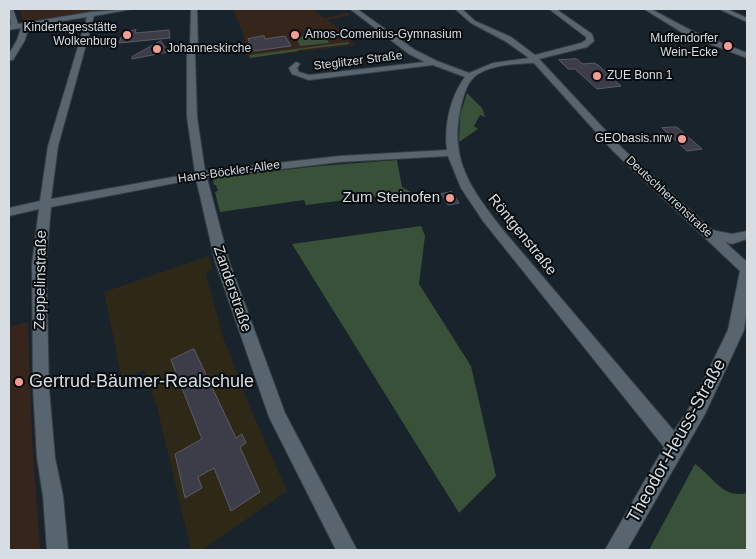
<!DOCTYPE html>
<html>
<head>
<meta charset="utf-8">
<style>
  body { margin:0 }
  #map { position:relative; width:756px; height:559px; overflow:hidden; background:#18232b; font-family:Helvetica,sans-serif }
  canvas { display:block }
  .frame { position:absolute; inset:0; border:10px solid #d6dde3; pointer-events:none }
</style>
</head>
<body>
<div id="map">
<canvas width="756" height="559"></canvas>
<div class="frame"></div>
</div>
<script>
const g = document.querySelector('canvas').getContext('2d');
g.lineJoin = 'round';
function fill(path, color) { g.fillStyle = color; g.fill(path, 'evenodd'); }
function trace(path, color, width, dash) { g.strokeStyle = color; g.lineWidth = width; g.lineCap = dash ? 'butt' : 'round'; g.setLineDash(dash || []); g.stroke(path); }
function label(font, color, halo, rows, align = 'center') {
  g.font = font + ' Helvetica,sans-serif'; g.lineWidth = 4; g.setLineDash([]); g.textBaseline = 'middle'; g.strokeStyle = halo; g.fillStyle = color; for (const [text, x, y, turn = 0] of rows) {
    g.save(); g.translate(x, y); g.rotate((+turn || 0) * Math.PI / 180); g.textAlign = isNaN(turn) ? turn : align; if (halo) g.strokeText(text, 0, 0); g.fillText(text, 0, 0); g.restore();
  }
}
const commercial = new Path2D(`
  M209 256 212 268 206 275 223 337 249 405 287 491 202 550H191L157 407 144 370 122 379 104 292Z`);
const education = new Path2D(`
  M20 9H115L26 21 22 20Z
  M233 9H314L324 18 348 13 351 15 328 20 349 37 355 45 247 58 243 33Z
  M28 322 32 437 40 550H9V327Z`);
const green = new Path2D(`
  M324 34 329 43 300 46 296 37Z
  M348 42 349 44 298 50V51L250 58V55Z
  M467 93 482 108 485 117 480 115 474 126 478 129 459 142 460 115Z
  M397 160 402 187 411 192 306 205 304 200 220 212 215 192 218 191 216 185H214L213 181 215 178 319 166Z
  M421 226 425 236 419 284 471 366 496 476 459 513 292 244Z
  M695 464C713 476 722 499 747 493V550H649Z`);
const building = new Path2D(`
  M136 30 135 33 169 30 170 38 119 43 123 32Z
  M264 36 265 39 285 36 291 46 254 51 248 39Z
  M161 41 168 52 132 59V57Z
  M577 59 583 64 594 63 598 65 621 86 597 89 575 69H568L559 60Z
  M676 127 678 128 702 149 687 151 662 128Z
  M452 192 459 203 448 205 441 194Z
  M194 349 236 438 242 434 246 443 240 447 260 492 231 511 214 468 198 477 202 488 185 498 175 454 202 439 171 360Z`);
const minor = new Path2D(`
  M9 9H13L18 24 91 12 132 9 94 16 58 146 51 199 195 173 187 117V53L190 46 191 9H197L198 46 195 53 197 117 205 171 340 156 447 150C444 126 450 97 465 77L433 65 309 80 292 74 289 68 296 62 300 64 297 68 299 72 309 75 425 62 409 54 350 9H357L415 50 437 61 469 73 493 63 529 58 505 41 471 23 455 9H462L475 21 511 37 535 55 581 43 586 40V37L549 9H556L592 34 594 41 587 47 539 59 622 148 712 230 732 234 747 231V239L732 244 725 242 747 262V307L744 330 705 414 627 550H605L664 447 483 221 461 188 448 156 340 162 207 178 229 261 285 413 357 550H336L269 417 215 261 196 179 51 207 46 264 49 388 55 458 63 496 68 550H47L43 496 37 458 33 388 32 264 39 209 9 216V208L40 201 48 146 87 17 29 26 25 40 13 60H10L9 54 17 40 21 28 9 30V26L11 25ZM534 63 614 152 740 271 728 330 693 402 674 431 503 230C472 190 448 160 461 106 464 94 467 81 478 74 495 64 516 64 534 63Z
  M644 9H651L692 31 747 53V58L686 35Z
  M719 9H727L747 18V22Z`);
const markers = [
  [127,35,5,"#f59c93"],
  [295,35,5,"#f59c93"],
  [728,46,5,"#f59c93"],
  [157,49,5,"#f59c93"],
  [597,76,5,"#f59c93"],
  [682,139,5,"#f59c93"],
  [450,198,5,"#f59c93"],
  [19,382,5,"#f59c93"]
];
const farPoinames = [
  ["Kindertagesstätte",117,28],
  ["Wolkenburg",117,42],
  ["Amos-Comenius-Gymnasium",305,35,"left"],
  ["Muffendorfer",718,39],
  ["Wein-Ecke",718,53],
  ["Johanneskirche",167,49,"left"],
  ["ZUE Bonn 1",607,76,"left"],
  ["GEObasis.nrw",672,139]
];
const farStreetnames = [
  ["Steglitzer Straße",358,61,-7],
  ["Hans-Böckler-Allee",229,172,-8],
  ["Deutschherrenstraße",669,197,43]
];
const poiNames = [
  ["Zum Steinofen",440,198]
];
const streetNames = [
  ["Röntgenstraße",522,235,51],
  ["Zeppelinstraße",41,280,-89],
  ["Zanderstraße",232,289,71]
];
const nearPoinames = [
  ["Gertrud-Bäumer-Realschule",29,382]
];
const nearStreetnames = [
  ["Theodor-Heuss-Straße",677,441,-61]
];
fill(commercial, '#2e2817');
fill(education, '#35251b');
fill(green, '#395139');
fill(building, '#3d3c49');
trace(building, '#5c5b68', 1);
trace(minor, '#363e45', 2);
fill(minor, '#58646e');
for (const [x, y, r, color] of markers) { const dot = new Path2D(); dot.arc(x, y, r, 0, 2 * Math.PI); g.fillStyle = color; g.fill(dot); trace(dot, '#070c0f', 2); }
label('12px', '#d6dde3', '#070c0f', farPoinames, 'right');
label('12px', '#d6dde3', '#070c0f', farStreetnames);
label('15px', '#d6dde3', '#070c0f', poiNames, 'right');
label('15px', '#d6dde3', '#070c0f', streetNames);
label('18px', '#d6dde3', '#070c0f', nearPoinames, 'left');
label('18px', '#d6dde3', '#070c0f', nearStreetnames);
</script>
</body>
</html>
